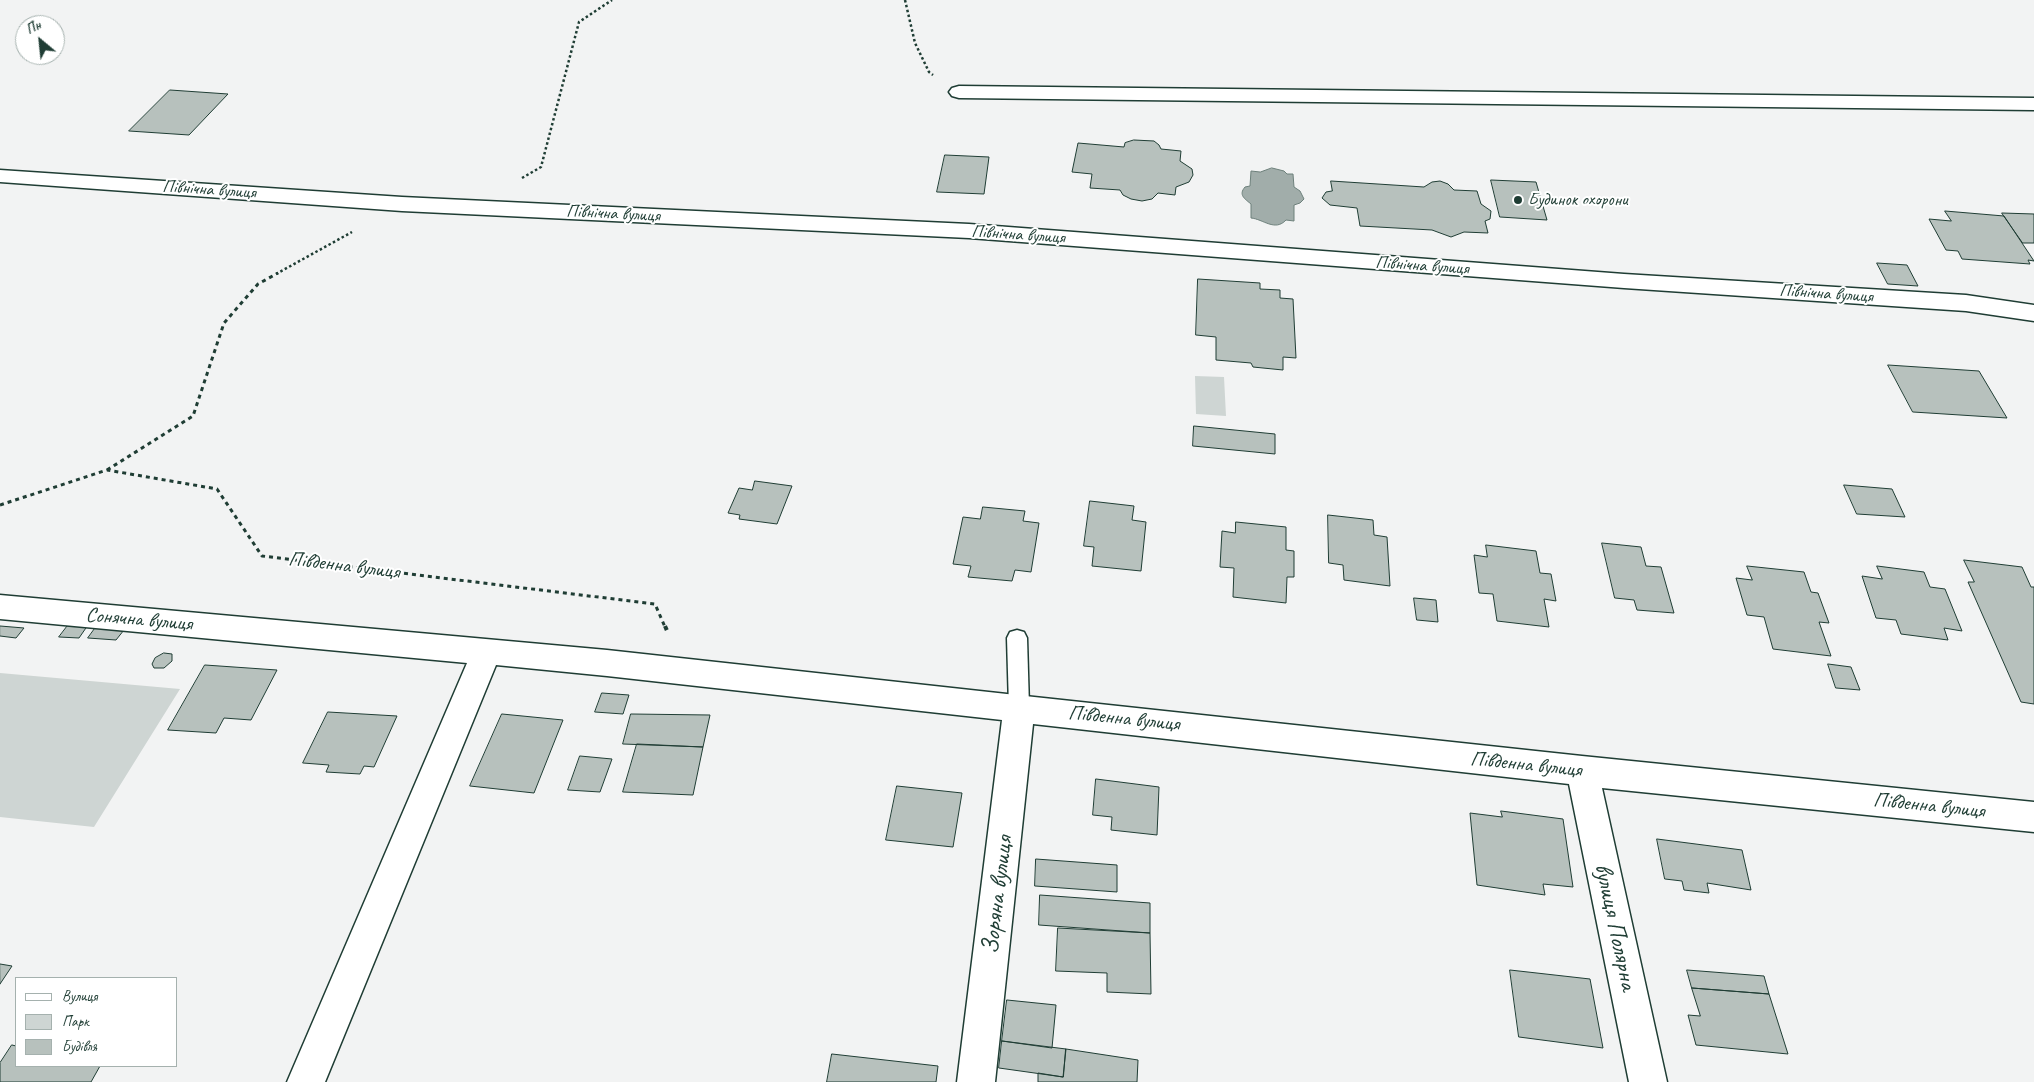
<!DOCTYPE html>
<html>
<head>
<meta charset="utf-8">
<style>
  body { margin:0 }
  #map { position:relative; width:2034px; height:1082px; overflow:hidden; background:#f2f3f3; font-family:Caveat,sans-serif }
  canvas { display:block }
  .legend { position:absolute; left:15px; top:977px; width:162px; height:90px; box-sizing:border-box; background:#fff; border:1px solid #a5b1ae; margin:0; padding:6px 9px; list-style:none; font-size:15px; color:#1f3d34 }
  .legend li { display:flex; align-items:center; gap:10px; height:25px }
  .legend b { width:25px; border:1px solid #a5b1ae }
  .north { position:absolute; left:15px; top:15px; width:50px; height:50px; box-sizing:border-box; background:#fff; border:1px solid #a5b1ae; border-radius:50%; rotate:332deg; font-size:14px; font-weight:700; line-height:20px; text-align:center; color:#1f3d34 }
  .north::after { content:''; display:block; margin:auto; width:18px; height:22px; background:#1f3d34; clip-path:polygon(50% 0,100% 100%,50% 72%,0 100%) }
</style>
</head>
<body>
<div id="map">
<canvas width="2034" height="1082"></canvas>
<ul class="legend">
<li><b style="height:6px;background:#fff"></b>Вулиця</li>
<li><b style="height:14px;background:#ced5d3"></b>Парк</li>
<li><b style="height:14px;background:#b7c1bd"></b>Будівля</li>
</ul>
<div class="north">Пн</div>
</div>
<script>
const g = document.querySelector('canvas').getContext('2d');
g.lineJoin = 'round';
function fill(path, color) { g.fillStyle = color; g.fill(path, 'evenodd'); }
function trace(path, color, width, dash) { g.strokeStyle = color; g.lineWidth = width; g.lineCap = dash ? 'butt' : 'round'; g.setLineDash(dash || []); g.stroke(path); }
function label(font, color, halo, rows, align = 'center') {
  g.font = font + ' Caveat,sans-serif'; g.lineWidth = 4; g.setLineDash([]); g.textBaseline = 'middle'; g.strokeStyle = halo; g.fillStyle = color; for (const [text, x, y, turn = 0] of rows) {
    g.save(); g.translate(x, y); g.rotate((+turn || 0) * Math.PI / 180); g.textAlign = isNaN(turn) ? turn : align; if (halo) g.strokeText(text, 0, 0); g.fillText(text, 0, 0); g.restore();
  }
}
const green = new Path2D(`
  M1195 376 1224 377 1226 416 1196 414Z
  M0 673 180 689 94 827 0 817Z`);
const water = new Path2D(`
  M1272 168 1284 171 1287 174H1293L1294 187 1300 191 1304 199 1300 203 1294 205V221L1286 220C1275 232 1263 219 1251 218V204C1245 199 1238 195 1245 187L1250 186 1251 171 1260 172Z`);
const building = new Path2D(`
  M170 90 228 94 189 135 129 131Z
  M1134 140 1154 141 1159 145 1161 149 1181 151 1180 161 1192 169 1193 175 1189 182 1176 187 1175 195 1158 193 1152 199 1142 201 1131 199 1123 195 1120 190 1090 188 1092 174 1072 172 1078 143 1124 147 1125 143Z
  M945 155 989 157 984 194 937 192Z
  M1491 180 1536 182 1547 220 1500 217Z
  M1331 181 1424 187 1432 182 1440 181 1448 184 1454 190 1477 191 1481 204 1491 211 1490 219 1485 221 1488 233 1464 232 1451 237 1432 230 1360 226 1357 208 1330 205 1322 198 1326 192 1332 191Z
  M1945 211 2004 216 2034 261 2028 260 2030 264 1962 259 1958 251 1946 250 1929 219 1951 221Z
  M2002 213 2034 214V243H2023Z
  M1877 263 1907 265 1918 286 1888 284Z
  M1198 279 1260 283V289L1280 290V298L1293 299 1296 358 1283 357V370L1253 367 1251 363 1216 360V337L1196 335Z
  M1888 365 1979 371 2007 418 1913 412Z
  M1194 426 1275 434V454L1193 446Z
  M755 481 792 486 777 524 739 519 740 515 728 513 739 488 752 490Z
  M1844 485 1892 489 1905 517 1857 514Z
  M1090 501 1134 506 1132 520 1146 522 1141 571 1092 566 1094 547 1084 546Z
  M983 507 1025 511 1023 521 1039 523 1031 572 1015 570 1012 581 968 577 971 566 953 564 963 517 980 519Z
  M1328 515 1373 520 1374 535 1387 537 1390 586 1344 580 1343 565 1329 563Z
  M1236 522 1286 527V550L1294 551V577H1287L1286 603 1233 597 1234 568 1220 567 1222 531 1235 533Z
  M1602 543 1641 547 1646 566 1661 567 1674 613 1637 610 1634 600 1615 598Z
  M1486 545 1536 551 1540 573 1551 574 1556 601 1544 599 1549 627 1497 621 1493 594 1479 593 1474 555 1487 557Z
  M1964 560 2022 567 2031 587H2034V704L2021 702 1968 582H1974Z
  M1747 566 1804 572 1811 592 1818 593 1829 623 1819 622 1831 656 1773 649 1764 617 1747 615 1736 578 1752 580Z
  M1877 566 1924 572 1930 587 1945 589 1962 631 1944 628 1948 640 1901 634 1896 620 1876 618 1862 576 1882 579Z
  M1414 598 1436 600 1438 622 1417 620Z
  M69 624 88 625 79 638 59 637Z
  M0 626 24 628 16 638 0 636Z
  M96 627 124 630 116 640 88 638Z
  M164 653 172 654V661L164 668H154L152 664 155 658Z
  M1828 664 1851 667 1860 690 1836 688Z
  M205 665 277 670 251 720 224 718 216 733 168 730Z
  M602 693 629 695 623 714 595 712Z
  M328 712 397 716 374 767 364 766 360 774 326 772 329 765 303 763Z
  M502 714 563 720 534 793 470 786Z
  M631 714 710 715 703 747 623 744Z
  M637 744 703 747 693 795 623 792Z
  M580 756 612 759 600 792 568 790Z
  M1096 779 1159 787 1157 835 1111 830 1112 817 1093 815Z
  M897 786 962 793 953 847 886 840Z
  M1501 811 1563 819 1573 887 1543 884 1545 895 1477 885 1470 813 1502 817Z
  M1657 839 1742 850 1751 890 1707 883 1709 893 1684 890 1682 881 1665 879Z
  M1036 859 1117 865V892L1035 886Z
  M1040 895 1150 903V933L1039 925Z
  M1058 928 1150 933 1151 994 1107 992V973L1056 971Z
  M0 964 12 966 0 984Z
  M1510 970 1590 979 1603 1048 1519 1037Z
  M1687 970 1764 976 1769 994 1692 988Z
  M1692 988 1769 994 1788 1054 1696 1045 1688 1015 1700 1016Z
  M1007 1000 1056 1005 1052 1048 1002 1041Z
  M1002 1041 1066 1049 1063 1077 999 1068Z
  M12 1045 16 1046V1066H100L91 1082H0V1063Z
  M1066 1049 1138 1060 1137 1082H1038V1073L1063 1077Z
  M832 1054 938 1066 936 1082H827Z`);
const pathFar2 = new Path2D(`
  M905 0 915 43 929 72 933 75
  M522 178 541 167 579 22 612 0
  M276 274 352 232`);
const pathFar1 = new Path2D(`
  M107 470 193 416 224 323 258 284 278 273
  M0 505 107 470 217 489 262 556 655 604 665 627`);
const path = new Path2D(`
  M665 626 668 633`);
const lane = new Path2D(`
  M1017 630 1024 632 1027 638 1029 707 1026 714 1019 716 1012 714 1009 707 1007 638 1010 632Z`);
const street = new Path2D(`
  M959 86 2034 98V110L959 98 952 96 949 92 952 88Z
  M0 170 402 197 969 224 1624 274 1966 295 2034 305V321L1966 311 1624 288 969 238 402 211 0 182Z
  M0 595 607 650 1016 695 1019 693 1025 696 1582 756 2034 802V832L1602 788 1667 1082H1629L1569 784 1033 724 995 1082H957L1002 720 607 676 496 665 325 1082H287L467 663 0 619Z`);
const markers = [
  [1518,200,5,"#1f3d34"]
];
const farStreetnames = [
  ["Північна вулиця",209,190,4],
  ["Північна вулиця",613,214,3],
  ["Північна вулиця",1018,235,4],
  ["Північна вулиця",1422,266,4],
  ["Північна вулиця",1826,294,4]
];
const farPoinames = [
  ["Будинок охорони",1528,200]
];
const streetNames = [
  ["Південна вулиця",344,566,7],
  ["Сонячна вулиця",139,620,5],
  ["Південна вулиця",1124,719,6],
  ["Південна вулиця",1526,765,6],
  ["Південна вулиця",1929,806,6]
];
const nearStreetnames = [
  ["Зоряна вулиця",998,895,-83],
  ["вулиця Полярна",1615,927,78]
];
fill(green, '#ced5d3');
fill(water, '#a1adaa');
trace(water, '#6d807b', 1);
fill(building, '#b7c1bd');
trace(building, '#1f3d34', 1);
trace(lane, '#1f3d34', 3);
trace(street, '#1f3d34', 3);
trace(pathFar2, '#1f3d34', 2.5, [2.5, 2.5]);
trace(pathFar1, '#1f3d34', 3, [4, 4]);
trace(path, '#1f3d34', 4, [4.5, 4.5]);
fill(lane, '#fff');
fill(street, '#fff');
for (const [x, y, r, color] of markers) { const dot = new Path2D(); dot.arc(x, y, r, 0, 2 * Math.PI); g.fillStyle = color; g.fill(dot); trace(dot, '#fff', 2); }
label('18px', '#1f3d34', '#fff', farStreetnames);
label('18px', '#1f3d34', '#fff', farPoinames, 'left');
label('21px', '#1f3d34', '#fff', streetNames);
label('25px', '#1f3d34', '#fff', nearStreetnames);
</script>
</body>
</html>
